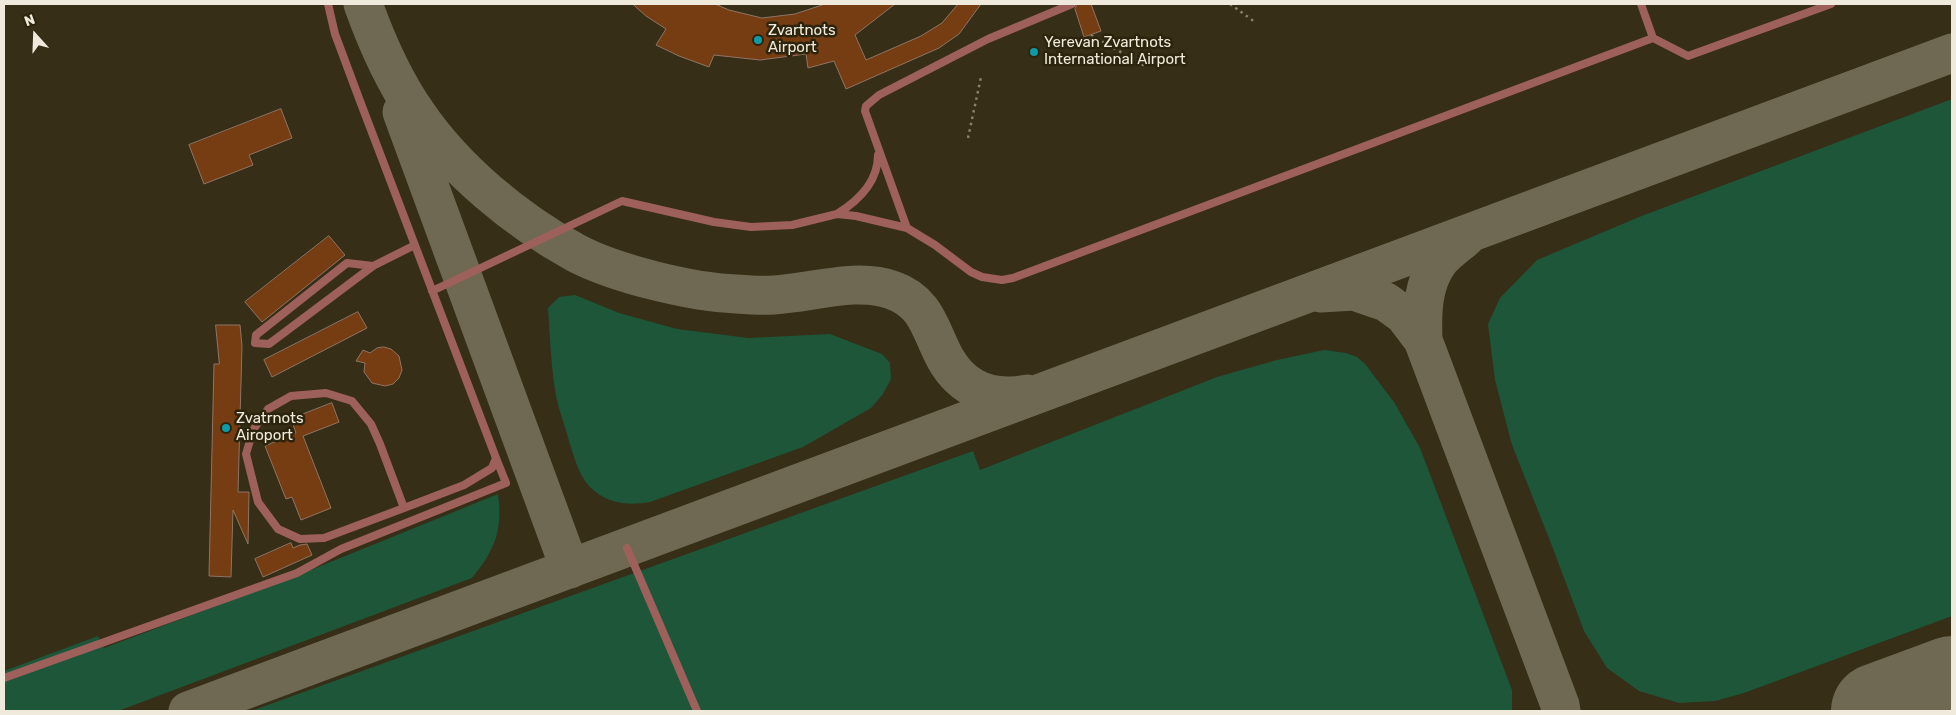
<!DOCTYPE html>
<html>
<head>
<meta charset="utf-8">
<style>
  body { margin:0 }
  #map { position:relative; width:1956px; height:715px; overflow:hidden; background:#362e16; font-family:Rubik,sans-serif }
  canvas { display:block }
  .frame { position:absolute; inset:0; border:5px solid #efeadb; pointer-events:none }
  .north { position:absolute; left:10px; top:10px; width:50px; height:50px; -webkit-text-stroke:4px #2c240c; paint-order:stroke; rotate:340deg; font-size:14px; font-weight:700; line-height:20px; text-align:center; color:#efeadb }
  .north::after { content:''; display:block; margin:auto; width:18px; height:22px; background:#efeadb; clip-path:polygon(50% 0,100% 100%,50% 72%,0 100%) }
</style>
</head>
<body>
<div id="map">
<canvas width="1956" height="715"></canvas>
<div class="frame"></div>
<div class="north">N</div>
</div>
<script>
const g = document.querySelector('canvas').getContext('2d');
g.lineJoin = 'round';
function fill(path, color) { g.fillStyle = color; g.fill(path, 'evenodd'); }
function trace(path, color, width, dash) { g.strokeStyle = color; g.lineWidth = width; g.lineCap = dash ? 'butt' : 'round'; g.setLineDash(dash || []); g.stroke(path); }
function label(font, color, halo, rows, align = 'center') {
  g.font = font + ' Rubik,sans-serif'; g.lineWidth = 5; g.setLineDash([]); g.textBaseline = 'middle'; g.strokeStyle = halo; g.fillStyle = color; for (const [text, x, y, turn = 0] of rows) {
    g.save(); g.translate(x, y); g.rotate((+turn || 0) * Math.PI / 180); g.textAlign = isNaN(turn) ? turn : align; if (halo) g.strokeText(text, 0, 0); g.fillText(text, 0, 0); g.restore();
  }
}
const green = new Path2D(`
  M1952 99V616L1744 693 1715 701 1679 703 1639 691 1607 668 1584 631 1552 546 1512 445 1495 380 1488 324 1500 298 1537 260 1639 217Z
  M575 295 619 313 677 329 748 338 830 334 882 354 890 363 891 379 883 394 871 408 803 447 650 502C628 506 606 504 589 486 578 474 574 456 569 441 565 426 559 411 556 396 551 367 550 337 548 308L559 297Z
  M1324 350 1346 353 1357 357 1365 364 1394 402 1420 448 1512 690V711H251L973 451 980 470 1217 377 1277 360Z
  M498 494C503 530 495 550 472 578L118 711H4V671L98 636 104 648 301 574Z`);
const taxiway = new Path2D(`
  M363 4C377 43 393 80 417 114 455 170 517 221 576 253 616 274 691 292 736 294 749 295 762 296 774 295 811 293 857 277 892 290 927 302 930 330 945 358 962 389 992 401 1027 394
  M402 112 570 569
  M1321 293 1354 291 1386 302 1404 315 1423 340C1422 313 1422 283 1440 260 1447 252 1458 244 1466 237
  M1423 340 1560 705 1561 711
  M188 711 1952 53`);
const runway = new Path2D(`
  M1879 711 1952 684`);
const building = new Path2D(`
  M633 4H715L729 10 762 18 795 14 825 4H895L855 35 866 60 921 36 942 23 958 4H981L959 34 939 48 846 89 834 61 808 68 806 54 760 60 714 55 709 67 679 56 656 45 666 29 646 16Z
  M1078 4H1091L1101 31 1084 37 1075 9Z
  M281 109 292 138 249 155 253 165 204 184 189 145Z
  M329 236 345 255 262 322 245 302Z
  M358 312 367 328 272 377 264 360Z
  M216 325H240L242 346 238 492H249L248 544 233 510 231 577 209 576 214 364H219Z
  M384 347 391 349 399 356 402 370 399 378 393 384 385 386 372 383 364 372 365 363 356 361 363 350 370 353 377 348Z
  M332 403 339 422 303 436 331 508 301 520 292 497 286 499 265 446 296 433 291 419Z
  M291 543 293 548 300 545 307 544 312 555 263 577 255 559Z`);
const path = new Path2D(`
  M1230 4 1255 22
  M1091 35 1145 66
  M968 138 981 77`);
const lane = new Path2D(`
  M328 4 335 34 360 101 496 458 492 468 464 485 404 508 324 538 300 539 278 529 258 502 246 454 253 430 268 409 291 396 326 393 352 401 371 424 380 444 404 508
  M1641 4 1653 38 1688 56 1831 4
  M837 214C858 201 878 182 878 155
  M907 228 865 111 866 106 879 95 988 39 1072 4
  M373 266 347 263 256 335 255 343 269 344 373 266 415 245
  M432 291 622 201 714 222 751 227 792 225 837 214 856 216 907 228 935 245 971 272 982 277 1002 280 1013 278 1653 38
  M627 548 697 711
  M4 678 297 573 341 549 506 483 496 458`);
const markers = [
  [758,40,5,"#0f9aa8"],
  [1034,52,5,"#0f9aa8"],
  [226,428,5,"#0f9aa8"]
];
const poiNames = [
  ["Zvartnots",768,31],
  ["Airport",768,48],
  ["Yerevan Zvartnots",1044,43],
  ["International Airport",1044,60],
  ["Zvatrnots",236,419],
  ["Airoport",236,436]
];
fill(green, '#1d5639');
trace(taxiway, '#6f6853', 39);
trace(runway, '#6f6853', 96);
fill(building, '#763c12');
trace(building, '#8f7566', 1);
trace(path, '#87816d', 2.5, [2.5, 4]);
trace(lane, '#9d605b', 8);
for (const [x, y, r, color] of markers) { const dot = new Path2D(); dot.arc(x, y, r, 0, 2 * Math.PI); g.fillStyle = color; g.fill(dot); trace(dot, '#2c240c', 2); }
label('15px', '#efeadb', '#2c240c', poiNames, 'left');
</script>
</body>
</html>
